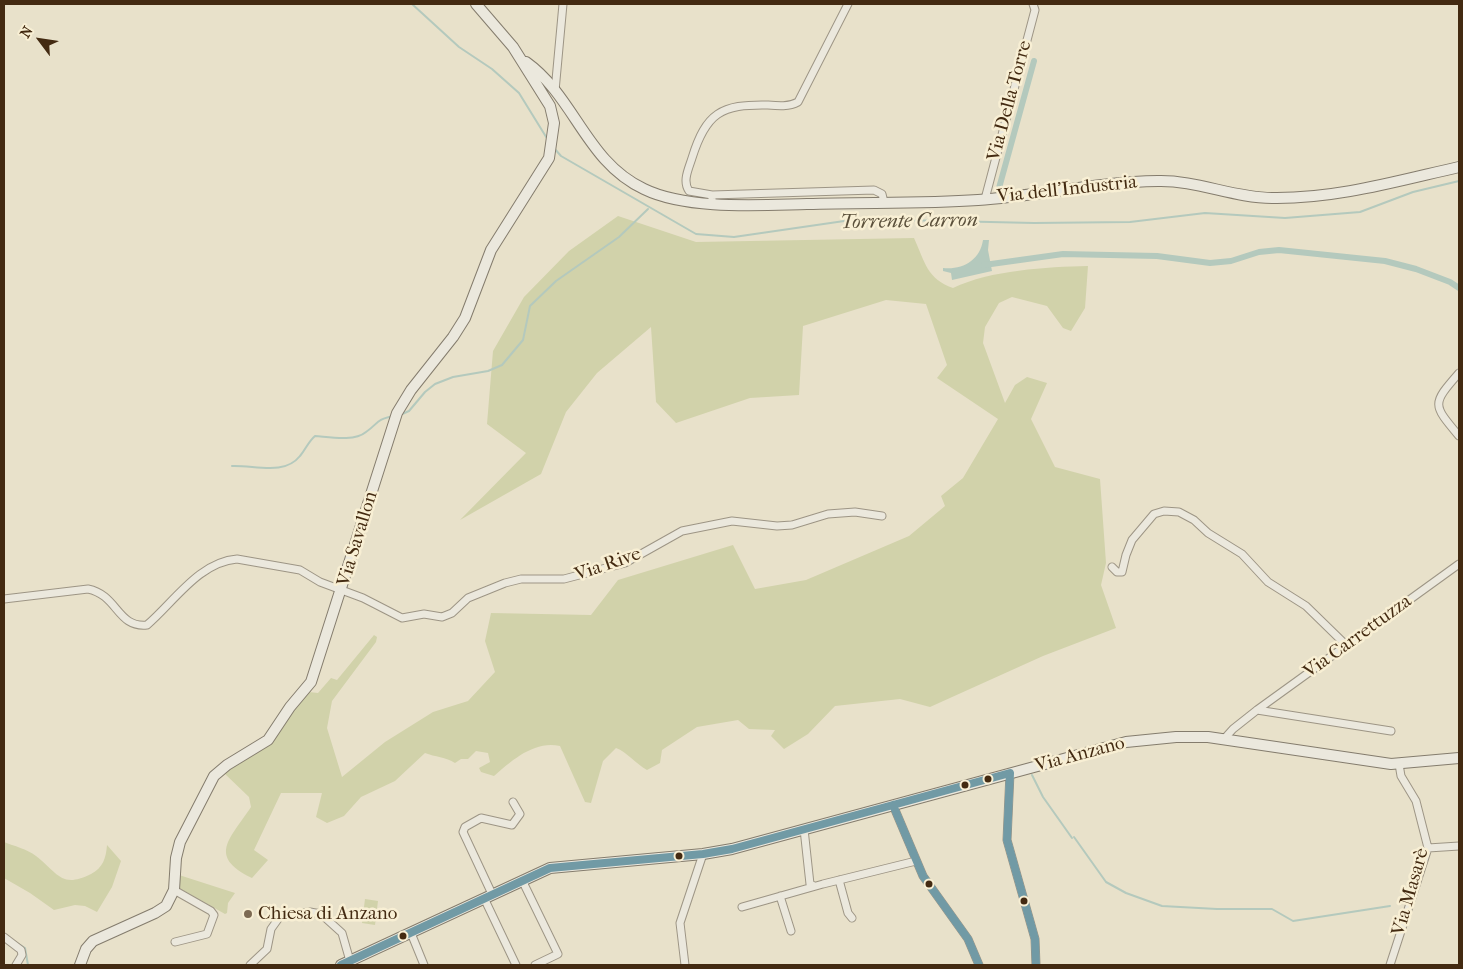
<!DOCTYPE html>
<html>
<head>
<meta charset="utf-8">
<style>
  body { margin:0 }
  #map { position:relative; width:1463px; height:969px; overflow:hidden; background:#e8e1ca; font-family:"IM FELL French Canon",serif }
  canvas { display:block }
  .frame { position:absolute; inset:0; border:5px solid #432a11; pointer-events:none }
  .north { position:absolute; left:15px; top:15px; width:50px; height:50px; -webkit-text-stroke:4px #f8efd4; paint-order:stroke; rotate:301deg; font-size:14px; font-weight:700; line-height:20px; text-align:center; color:#432a11 }
  .north::after { content:''; display:block; margin:auto; width:18px; height:22px; background:#432a11; clip-path:polygon(50% 0,100% 100%,50% 72%,0 100%) }
</style>
</head>
<body>
<div id="map">
<canvas width="1463" height="969"></canvas>
<div class="frame"></div>
<div class="north">N</div>
</div>
<script>
const g = document.querySelector('canvas').getContext('2d');
g.lineJoin = 'round';
function fill(path, color) { g.fillStyle = color; g.fill(path, 'evenodd'); }
function trace(path, color, width, dash) { g.strokeStyle = color; g.lineWidth = width; g.lineCap = dash ? 'butt' : 'round'; g.setLineDash(dash || []); g.stroke(path); }
function label(font, color, halo, rows, align = 'center') {
  g.font = font + ' "IM FELL French Canon",serif'; g.lineWidth = 5; g.setLineDash([]); g.textBaseline = 'middle'; g.strokeStyle = halo; g.fillStyle = color; for (const [text, x, y, turn = 0] of rows) {
    g.save(); g.translate(x, y); g.rotate((+turn || 0) * Math.PI / 180); g.textAlign = isNaN(turn) ? turn : align; if (halo) g.strokeText(text, 0, 0); g.fillText(text, 0, 0); g.restore();
  }
}
const green = new Path2D(`
  M618 216 696 242 914 238C925 262 927 279 953 288 991 270 1046 267 1088 266L1085 308 1071 331 1063 328 1047 306 1012 297 999 303 985 327 983 343 1005 403 1015 385 1027 377 1047 383 1031 419 1055 467 1100 479 1106 563 1101 585 1116 628 1043 656 930 707 900 699 835 706 808 734 784 749 771 736 775 730 749 729 738 720 697 727 662 750 660 763 647 770C636 764 627 752 616 748L603 761 591 803 585 802 560 746C535 740 512 760 494 776L481 772 479 768 490 762 488 753 476 751 468 759H461L455 763C446 757 435 757 425 753L395 781 361 797 344 816 327 823 316 817 322 793H281L254 850 268 860 252 878C207 856 230 839 251 807L249 797 224 773 270 745 292 712 309 692 318 693 331 678 337 680 374 635 377 637 376 642 332 701 327 728 342 777 385 742 433 712 468 701 495 672 485 641 491 613 591 615 618 580 733 545 755 589 806 580 909 536 945 506 941 496 963 478 998 419 937 378 947 365 926 304 886 300 803 326 799 395 750 398 676 423 656 402 651 327 597 373 566 412 541 474 460 520 526 453 487 424 493 351 524 297 569 251Z
  M4 842C14 846 27 849 36 856 58 873 61 889 91 874 103 868 106 858 107 845L121 861 112 887 97 912 85 906 75 905 54 910 30 893 4 878Z
  M179 875 235 893 228 903 227 913 225 914 179 888Z
  M365 899 378 901 375 925 362 923Z`);
const water = new Path2D(`
  M983 240H989L988 250 992 271 952 280 951 273 943 271V268C963 270 980 260 983 240Z`);
const stream = new Path2D(`
  M412 4 459 47 492 69 519 93 548 140
  M4 5 5 4
  M554 148 561 156 696 234 734 237 858 219 1034 223 1130 222 1205 213 1285 218 1360 212 1413 192 1459 181
  M400 415 409 411 425 392 435 384 453 377 488 371 502 365 523 340 530 306 556 281 619 237 648 209
  M232 466C255 465 284 476 300 456 306 449 308 442 315 436 329 437 354 442 366 432 379 423 375 420 393 416
  M1032 775 1043 797 1072 838
  M1074 837 1106 882 1126 893 1162 906 1217 909H1272L1293 921 1390 906
  M17 943 25 948 28 965`);
const canal = new Path2D(`
  M999 188 1034 61
  M984 265 1063 254 1157 256 1210 263 1231 261 1259 252 1279 250 1385 261 1416 269 1450 282 1459 288`);
const street = new Path2D(`
  M555 91 563 4
  M712 195 874 190 882 194 884 202
  M985 199 1035 10 1033 4
  M712 203V195L689 191C682 181 689 168 692 158 706 113 721 104 768 105 778 106 789 107 798 102L848 4
  M1459 373C1432 404 1432 404 1459 436
  M1112 567 1117 572H1122L1126 555 1132 540 1154 514 1164 511 1179 512 1194 520 1208 533 1242 554 1268 582 1306 606 1346 645
  M4 599 88 589C118 595 117 628 147 625 174 602 199 562 237 559L300 570 320 582 363 598 402 618 424 614 442 617 452 613 468 598 505 583 521 579H564L625 563 682 531 732 521 777 526 792 525 828 514 855 512 882 516
  M1257 710 1391 731
  M1224 739 1233 729 1257 710 1459 564
  M1010 773 1007 840 1035 939 1036 965
  M893 805 923 876 968 939 979 965
  M804 829 810 884 814 886
  M1428 848 1459 846
  M522 880 558 954 535 965
  M839 880 848 913 852 918
  M174 890 211 911 214 915 207 934 175 942
  M492 894 463 832 465 827 481 818 512 825 520 814 513 802
  M780 896 791 931
  M484 898 516 965
  M742 907 823 884 916 861
  M411 933 424 965
  M4 937 21 950 22 955 16 965
  M250 965 267 949 271 929 281 915 310 912 321 914 342 933 350 961
  M685 965 680 923 703 854
  M1390 965 1428 848 1416 801 1401 776 1399 764`);
const secondary = new Path2D(`
  M526 62C575 97 586 162 644 189 687 210 759 205 807 204 864 202 921 204 978 200 1038 196 1097 182 1158 181 1196 180 1234 198 1272 198 1336 199 1397 181 1459 167
  M80 965 86 949 93 941 155 913 166 906 174 890 176 858 180 842 214 776 227 765 268 740 290 707 311 682 397 413 411 390 453 337 465 318 491 250 549 158 554 123 550 106 513 47 476 4
  M341 965 550 868 703 854 732 849 1126 742 1176 737H1208L1391 764 1459 758`);
const bus1 = new Path2D(`
  M893 805 923 876 968 939 979 965
  M341 965 550 868 703 854 732 849 1010 773 1007 840 1035 939 1036 965`);
const markers = [
  [988,779,4.5,"#432a11"],
  [965,785,4.5,"#432a11"],
  [679,856,4.5,"#432a11"],
  [929,884,4.5,"#432a11"],
  [1024,901,4.5,"#432a11"],
  [248,914,5,"#7d6a52"],
  [403,936,4.5,"#432a11"]
];
const streetNames = [
  ["Via Della Torre",1010,101,-75],
  ["Via dell'Industria",1067,190,-6],
  ["Via Savallon",358,539,-73],
  ["Via Rive",608,565,-19],
  ["Via Carrettuzza",1358,637,-36],
  ["Via Anzano",1080,755,-15],
  ["Via Masarè",1411,892,-74]
];
const poiNames = [
  ["Chiesa di Anzano",258,914]
];
const waterNames = [
  ["Torrente Carron",909,222,-1]
];
fill(green, '#d1d2aa');
fill(water, '#b4c9bd');
trace(stream, '#b4c9bd', 2);
trace(canal, '#b4c9bd', 6);
trace(street, '#9d9585', 9);
trace(secondary, '#847c6d', 12);
trace(street, '#ebe8dd', 7);
trace(secondary, '#ebe8dd', 10);
trace(bus1, '#719aa5', 8);
for (const [x, y, r, color] of markers) { const dot = new Path2D(); dot.arc(x, y, r, 0, 2 * Math.PI); g.fillStyle = color; g.fill(dot); trace(dot, '#f8efd4', 2); }
label('19px', '#432a11', '#f8efd4', streetNames);
label('19px', '#432a11', '#f8efd4', poiNames, 'left');
label('italic 20px', '#5a4f3a', '#f8efd4', waterNames);
</script>
</body>
</html>
